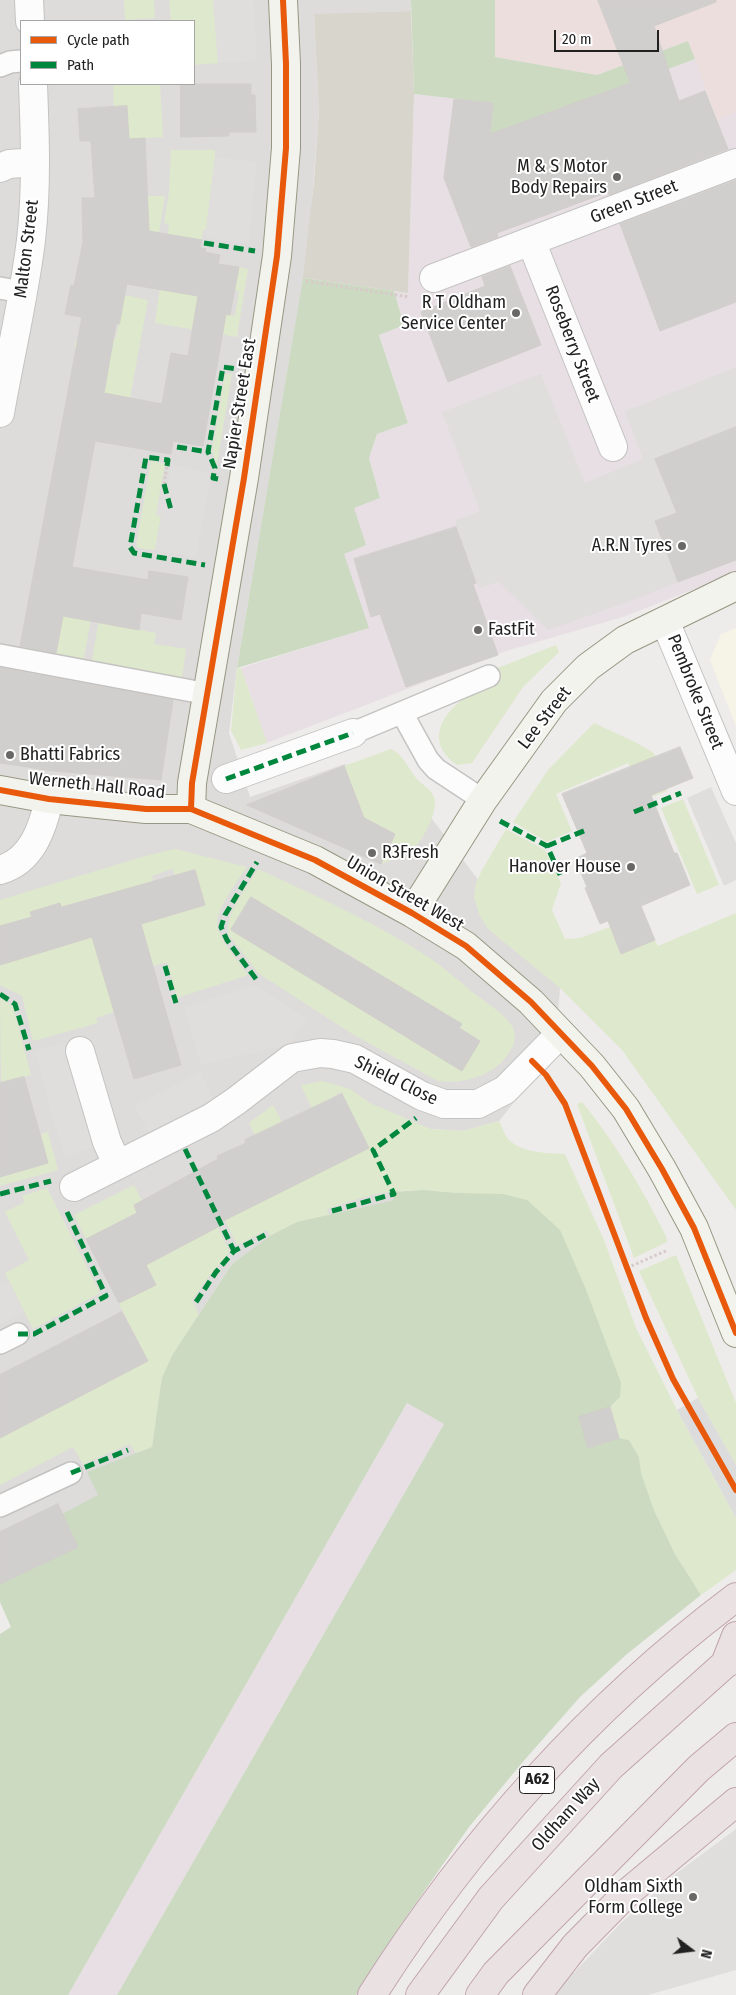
<!DOCTYPE html>
<html>
<head>
<meta charset="utf-8">
<style>
  body { margin:0 }
  #map { position:relative; width:736px; height:1995px; overflow:hidden; background:#eeecea; font-family:"Fira Sans Condensed",sans-serif }
  canvas { display:block }
  .legend { position:absolute; left:20px; top:20px; width:175px; height:65px; box-sizing:border-box; background:#fff; border:1px solid #a6a6a6; margin:0; padding:6px 9px; list-style:none; font-size:15px; color:#212121 }
  .legend li { display:flex; align-items:center; gap:10px; height:25px }
  .legend b { width:25px; border:1px solid #a6a6a6 }
  .north { position:absolute; left:666px; top:1925px; width:50px; height:50px; -webkit-text-stroke:4px #fff; paint-order:stroke; rotate:105deg; font-size:14px; font-weight:700; line-height:20px; text-align:center; color:#212121 }
  .north::after { content:''; display:block; margin:auto; width:18px; height:22px; background:#212121; clip-path:polygon(50% 0,100% 100%,50% 72%,0 100%) }
  .scale { position:absolute; left:554px; top:30px; width:105px; height:22px; box-sizing:border-box; border:2px solid #212121; border-top:0; padding-left:6px; font-size:15px; line-height:18px; white-space:nowrap; color:#212121; -webkit-text-stroke:4px #fff; paint-order:stroke }
</style>
</head>
<body>
<div id="map">
<canvas width="736" height="1995"></canvas>
<ul class="legend">
<li><b style="height:6px;background:#e8590c"></b>Cycle path</li>
<li><b style="height:6px;background:#00873e"></b>Path</li>
</ul>
<div class="north">N</div>
<div class="scale">20 m</div>
</div>
<script>
const g = document.querySelector('canvas').getContext('2d');
g.lineJoin = 'round';
function fill(path, color) { g.fillStyle = color; g.fill(path, 'evenodd'); }
function trace(path, color, width, dash) { g.strokeStyle = color; g.lineWidth = width; g.lineCap = dash ? 'butt' : 'round'; g.setLineDash(dash || []); g.stroke(path); }
function label(font, color, halo, rows, align = 'center') {
  g.font = font + ' "Fira Sans Condensed",sans-serif'; g.lineWidth = 4; g.setLineDash([]); g.textBaseline = 'middle'; g.strokeStyle = halo; g.fillStyle = color; for (const [text, x, y, turn = 0] of rows) {
    g.save(); g.translate(x, y); g.rotate((+turn || 0) * Math.PI / 180); g.textAlign = isNaN(turn) ? turn : align; if (halo) g.strokeText(text, 0, 0); g.fillText(text, 0, 0); g.restore();
  }
}
const residential = new Path2D(`
  M0 0H411V11L314 15 319 112 308 251 237 668 229 733 250 797 345 764 417 799 560 988 555 1052 499 1121 463 1131 431 1129 395 1200 297 1222 232 1264 173 1354 153 1435 99 1495 78 1547 0 1584ZM21 21H194V84H21Z`);
const commercial = new Path2D(`
  M495 0H736V112L717 120 688 41 597 75 494 57Z`);
const industrial = new Path2D(`
  M695 59 717 120 736 112V573L623 617 506 651 267 743 241 668 368 628 343 554 353 508 380 498 369 458 377 434 408 423 379 334 404 324 394 291 408 293 414 94 493 103 491 136Z
  M407 1403 444 1424 117 1995H68Z`);
const education = new Path2D(`
  M736 628V726L710 660 721 634Z`);
const construction = new Path2D(`
  M411 11 414 94 408 293 303 278 314 181 319 112 314 14Z`);
const grass = new Path2D(`
  M124 0H154L155 18 125 20Z
  M169 0H213L218 63 194 65V21H171Z
  M113 84H160L163 137 129 139 127 107H114Z
  M171 150H215V157L206 230H203L202 240 165 290 198 296 196 309 235 316 239 291 235 290 239 267 248 269 237 337 155 323 169 224 164 223 169 192Z
  M132 196H165L155 258Z
  M119 294 148 300 130 398 103 394 110 359 75 352V342L96 335 116 338 121 311Z
  M225 373 232 374 217 464 212 451Z
  M151 461 165 464 156 515 161 516 155 550 138 548 136 545Z
  M107 573 112 574 103 623 156 633 154 644 186 649 181 684 91 666Z
  M65 609 92 613 83 663 24 653 27 636 58 641Z
  M556 645 559 652 523 687 472 763 457 765C431 747 435 724 457 704 468 694 486 687 498 680L495 669Z
  M237 668H241L267 743 241 750 231 731Z
  M594 723 637 743 654 753 667 791 644 800 628 763 556 794 572 831 547 842 513 822 548 770Z
  M391 749C404 755 407 767 416 778 421 784 431 789 434 797 439 809 424 838 416 846 407 855 392 860 381 864L395 834 356 813 361 809 344 766Z
  M683 799 719 885 697 894 661 808Z
  M506 829 545 850 561 883 552 910 565 939 580 938 610 927 621 953 655 940 658 946 736 913V1210L622 1050 560 988 488 929 479 914 474 897 476 883 482 870Z
  M175 849 247 867C238 881 212 913 218 929 224 946 238 961 248 975L177 998 167 962 147 968 135 926 205 905 195 870 175 876 172 869 152 876 153 881 113 893 102 902 100 896 61 907 60 903 31 912 32 917 0 926V900L145 856Z
  M258 869C317 896 376 923 430 958 444 968 458 980 471 991 483 1000 503 1013 512 1026 520 1038 510 1054 501 1063 483 1078 462 1084 438 1081L354 1035 258 973 228 934C224 914 248 886 258 869ZM251 897 276 912 274 917 295 930 299 925 321 939 339 955 343 951 369 967 366 971C391 981 411 992 430 1011L433 1006 461 1024 459 1027 480 1041 462 1071 232 929Z
  M99 935 114 1012 96 1018 98 1023 33 1041 22 996 0 985V965Z
  M0 998 13 1006 31 1075 1 1083Z
  M323 1081 350 1089 370 1103 431 1129 463 1131 499 1121C502 1126 504 1134 508 1139 521 1153 547 1153 565 1154L604 1240 636 1328 677 1410 736 1518V1570L701 1595 675 1554 654 1510 641 1473 639 1457 629 1440 619 1438 610 1407 620 1397 458 1193C435 1191 413 1189 391 1192 369 1194 348 1202 327 1209L329 1215 297 1222 270 1236 267 1230 237 1245 225 1220 369 1148 341 1092 331 1098 337 1110 317 1120 301 1085Z
  M582 1102C616 1143 642 1189 666 1236L667 1242 634 1258 577 1104Z
  M273 1105 282 1122 272 1127 261 1148 249 1123Z
  M48 1132 58 1170 0 1186V1177L48 1163 41 1134Z
  M134 1185 142 1201 134 1205 137 1213 86 1239 74 1215Z
  M47 1188 100 1293 33 1329 5 1273 29 1260 5 1212 25 1202 22 1196Z
  M218 1227 230 1252 210 1275 192 1300 199 1315 173 1354 162 1378 152 1447 135 1453 130 1444 83 1464 73 1447 0 1485V1438L148 1361 109 1284 125 1276 155 1284 146 1265Z
  M676 1255 736 1403V1465L698 1398 639 1271Z`);
const forest = new Path2D(`
  M411 0H495V57L597 75 688 41 695 59 490 136 493 103 414 94Z
  M303 278 394 291 404 325 379 335 408 423 377 434 369 458 380 498 354 508 366 545 344 554 369 628 237 668Z
  M423 1190 458 1193 503 1194 527 1200 560 1230 585 1287 621 1383 620 1397 610 1407 588 1448 619 1438 629 1440 639 1457 641 1473 654 1510 675 1554 701 1595 627 1654 580 1697 521 1764 469 1827 400 1926 356 1995H117L444 1424 407 1403 68 1995H0V1634L11 1627 0 1602V1584L62 1514 98 1495 87 1472 152 1447 162 1378 173 1354 232 1264 270 1236 297 1222 394 1200 391 1192Z`);
const parking = new Path2D(`
  M213 0H253L257 60 218 63Z
  M215 157 257 162 248 244 205 238Z
  M736 367V427L656 459 677 513 655 521 678 582 625 603 548 630 499 582 480 588 476 583 456 527V520L480 511 442 412 541 374 585 483 643 459 625 411Z
  M171 465 212 473 196 557 155 550 161 516 156 515 161 486 167 487Z
  M711 787 736 843V880L724 886 687 798Z
  M256 985 307 1019 291 1044 201 1065 184 1007Z
  M64 1042 95 1147 64 1157 35 1051Z
  M201 1072 213 1099 149 1132 134 1106Z
  M4 1283 11 1285 24 1312 0 1324V1285Z
  M736 1829V1970L648 1995H555L565 1982 622 1922 678 1872Z`);
const pier = new Path2D(`
  M698 1398 736 1465V1518L677 1410Z`);
const building = new Path2D(`
  M598 0H716V2L654 26 679 101 705 91 728 149 609 195 608 192 497 233 498 237 471 247 444 178 454 99 493 103 490 134 630 83Z
  M181 84H251V95H255L256 132H229V136L181 137Z
  M127 106 129 139 145 138 149 231 202 240 200 248 206 249 205 252 220 255 218 264 239 267 230 315 226 314 203 446 173 441 171 454 95 441 72 567 148 580 149 571 188 577 181 620 141 613 139 630 63 616 56 653 20 646 82 317 65 314 71 285 74 286 83 242 82 198H95L91 141H80L78 109ZM127 284 198 296 188 356 171 353 162 404 104 393 116 324H119Z
  M736 180V302L660 331 620 224Z
  M510 266 541 345 448 382 421 312 485 286 482 277Z
  M736 427V560L678 582 655 521 677 513 655 459Z
  M456 527 476 583 473 584 498 655 406 687 380 614 371 617 354 559Z
  M0 668 173 700 161 780 54 771 0 763Z
  M680 747 693 778 651 795 674 853H677L690 885 641 906 655 940 621 954 608 921 600 924 585 888 587 887 575 859 587 853 562 794Z
  M344 766 364 818 395 834 381 864 247 805Z
  M195 870 205 905 141 924 181 1065 134 1079 92 937 0 965V926L32 917 30 912 60 903 61 907Z
  M251 897 462 1024 459 1028 480 1041 462 1071 231 930Z
  M24 1077 48 1163 0 1177V1083Z
  M342 1094 369 1148 217 1224 218 1227 146 1265 156 1285 119 1303 86 1239 137 1213 134 1205 218 1159 217 1156 246 1143 245 1140Z
  M122 1312 148 1361 0 1438V1375Z
  M610 1407 619 1438 588 1448 579 1417Z
  M58 1504 78 1547 0 1584V1532Z`);
const path = new Path2D(`
  M306 281 409 297
  M164 484 167 466
  M627 1268 668 1250`);
const lane = new Path2D(`
  M0 66 10 62 21 61
  M0 288 23 292
  M0 655 208 694
  M402 713 428 760 436 769 483 800
  M353 733 489 676
  M0 1343 18 1334
  M0 1506 71 1473`);
const street = new Path2D(`
  M29 0 30 21
  M0 168 9 164 35 162
  M531 241 613 447
  M434 278 736 163
  M0 413C10 355 24 298 31 240 37 188 35 136 33 84
  M665 621 736 791
  M226 779 353 733
  M0 870C32 861 43 828 49 799
  M80 1051 107 1142 117 1164
  M74 1187 211 1118 236 1101 292 1058 320 1053 333 1054 355 1059 422 1096 444 1104H478L505 1090 560 1034`);
const secondary = new Path2D(`
  M0 790 49 799 146 809H191L315 860 412 913 466 946 531 1002 592 1066 626 1109 662 1169 694 1228 736 1333
  M191 809 192 783 244 478 277 256 286 148V64L283 0
  M412 913 483 800 554 701 588 667 625 640 736 586`);
const highway = new Path2D(`
  M725 1664 736 1636
  M372 1995C468 1843 592 1705 736 1597
  M420 1995 491 1898 611 1766 725 1664 736 1658
  M480 1995 496 1973 699 1768 736 1737
  M537 1995 575 1946 627 1893 736 1802`);
const quiet = new Path2D(`
  M204 243 255 251
  M177 447 208 452
  M167 466 168 460 146 457 130 547 134 553 205 565
  M218 479 213 478 215 468 208 452 223 367 237 369
  M164 484 171 510
  M226 779 353 733
  M634 812 681 793
  M500 821 547 846 562 879
  M547 846 586 830
  M165 966 176 1003
  M256 979 227 940 221 927 225 915 257 862
  M0 994 15 1004 29 1050
  M185 1149 234 1251
  M0 1194 51 1181
  M332 1211 394 1194 373 1150 416 1118
  M196 1302 216 1272 234 1251 265 1235
  M18 1334H34L106 1296 67 1212
  M71 1473 128 1450`);
const cycleway = new Path2D(`
  M0 790 49 799 146 809H191L315 860 412 913 466 946 531 1002 592 1066 626 1109 662 1169 694 1228 736 1333
  M191 809 192 783 244 478 277 256 286 148V64L283 0
  M532 1061 546 1075 565 1104 646 1318 673 1379 736 1490`);
const markers = [
  [617,177,5,"#696867"],
  [516,313,5,"#696867"],
  [682,546,5,"#696867"],
  [478,630,5,"#696867"],
  [10,755,5,"#696867"],
  [372,853,5,"#696867"],
  [631,867,5,"#696867"],
  [693,1897,5,"#696867"]
];
const shields = [
  [537,1780,35]
];
const shieldNames = [
  ["A62",537,1780]
];
const poiNames = [
  ["M & S Motor",607,167],
  ["Body Repairs",607,188],
  ["R T Oldham",506,303],
  ["Service Center",506,324],
  ["A.R.N Tyres",672,546],
  ["FastFit",488,630,"left"],
  ["Bhatti Fabrics",20,755,"left"],
  ["R3Fresh",382,853,"left"],
  ["Hanover House",621,867],
  ["Oldham Sixth",683,1887],
  ["Form College",683,1908]
];
const streetNames = [
  ["Green Street",634,202,-21],
  ["Malton Street",27,249,-83],
  ["Roseberry Street",572,344,69],
  ["Napier Street East",240,404,-81],
  ["Pembroke Street",695,692,68],
  ["Lee Street",545,718,-52],
  ["Werneth Hall Road",97,786,6],
  ["Union Street West",405,894,30],
  ["Shield Close",396,1081,26],
  ["Oldham Way",566,1815,-48]
];
fill(residential, '#dedcdb');
fill(commercial, '#ebdedd');
fill(industrial, '#e7dfe4');
fill(education, '#f6f4e7');
fill(construction, '#d7d5cc');
fill(grass, '#dee8cc');
fill(forest, '#ccdac1');
fill(parking, '#dfdedd');
fill(pier, '#dddcdc');
fill(building, '#d1cfcd');
trace(building, '#d1cecb', 1);
trace(lane, '#c4c3c2', 24);
trace(street, '#c4c3c2', 30);
trace(secondary, '#979783', 30);
trace(highway, '#c1a3ae', 30);
trace(path, '#d7cac9', 3, [2.5, 2.5]);
trace(lane, '#fcfcfc', 21);
trace(street, '#fcfcfc', 28);
trace(secondary, '#f3f3ed', 28);
trace(highway, '#eae1e3', 28);
trace(quiet, '#00873e', 5, [10, 5]);
trace(cycleway, '#e8590c', 6);
for (const [x, y, r, color] of markers) { const dot = new Path2D(); dot.arc(x, y, r, 0, 2 * Math.PI); g.fillStyle = color; g.fill(dot); trace(dot, '#fff', 2); }
for (const [x, y, w] of shields) { const box = new Path2D(); box.roundRect(x - w / 2, y - 13.5, w, 27, 4); g.fillStyle = '#fff'; g.fill(box); trace(box, '#212121', 1); }
label('bold 16px', '#212121', null, shieldNames);
label('18px', '#212121', '#fff', poiNames, 'right');
label('18px', '#212121', '#fff', streetNames);
</script>
</body>
</html>
